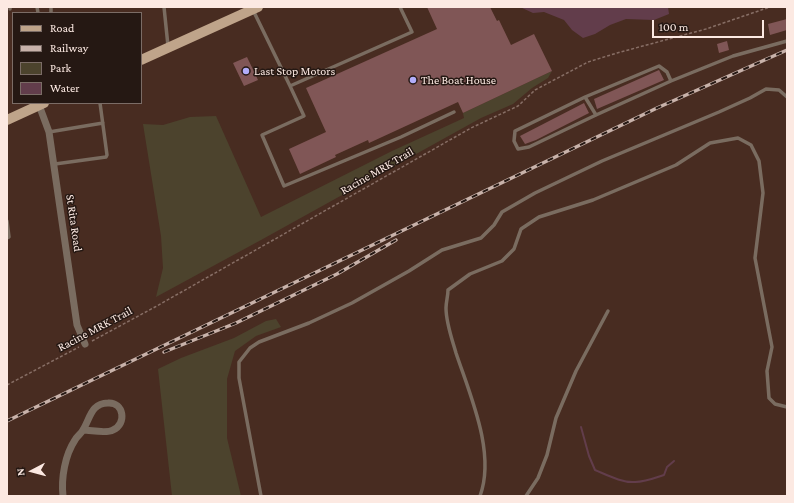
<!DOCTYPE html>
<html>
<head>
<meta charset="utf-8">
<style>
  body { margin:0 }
  #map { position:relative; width:794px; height:503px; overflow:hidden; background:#482c21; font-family:"Crimson Pro",serif }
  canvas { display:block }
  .frame { position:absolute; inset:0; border:8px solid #fce9e2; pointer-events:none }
  .legend { position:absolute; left:12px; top:12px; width:130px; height:92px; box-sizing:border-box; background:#251813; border:1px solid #7b6c66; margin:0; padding:5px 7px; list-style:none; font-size:12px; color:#fce9e2 }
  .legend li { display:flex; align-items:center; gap:8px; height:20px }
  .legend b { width:20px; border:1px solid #7b6c66 }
  .north { position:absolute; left:12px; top:451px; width:40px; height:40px; -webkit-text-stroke:3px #251813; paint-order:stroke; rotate:264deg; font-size:11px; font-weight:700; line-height:16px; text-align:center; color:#fce9e2 }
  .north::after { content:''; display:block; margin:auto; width:14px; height:18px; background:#fce9e2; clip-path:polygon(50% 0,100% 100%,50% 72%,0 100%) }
  .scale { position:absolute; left:652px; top:20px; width:112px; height:18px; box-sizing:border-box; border:2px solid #fce9e2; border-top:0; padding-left:5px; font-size:12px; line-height:14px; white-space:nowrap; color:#fce9e2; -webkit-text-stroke:3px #251813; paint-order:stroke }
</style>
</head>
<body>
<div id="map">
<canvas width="794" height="503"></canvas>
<div class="frame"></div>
<ul class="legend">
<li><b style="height:5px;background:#bfa48a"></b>Road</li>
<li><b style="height:5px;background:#c8b2aa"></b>Railway</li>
<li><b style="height:11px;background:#4c432d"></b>Park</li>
<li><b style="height:11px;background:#623d4b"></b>Water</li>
</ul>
<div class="north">N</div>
<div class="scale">100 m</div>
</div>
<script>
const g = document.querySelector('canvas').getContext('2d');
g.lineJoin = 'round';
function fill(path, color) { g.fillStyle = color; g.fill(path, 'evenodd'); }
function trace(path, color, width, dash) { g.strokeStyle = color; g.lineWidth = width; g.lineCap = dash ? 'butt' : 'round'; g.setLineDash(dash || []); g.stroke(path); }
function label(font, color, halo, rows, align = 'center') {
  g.font = font + ' "Crimson Pro",serif'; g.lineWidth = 3; g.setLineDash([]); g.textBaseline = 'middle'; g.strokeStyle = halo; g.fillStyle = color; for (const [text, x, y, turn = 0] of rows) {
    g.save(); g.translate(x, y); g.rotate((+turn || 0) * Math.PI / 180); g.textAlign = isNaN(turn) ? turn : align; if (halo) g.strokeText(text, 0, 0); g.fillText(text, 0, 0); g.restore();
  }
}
const green = new Path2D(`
  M552 71 548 78 532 88 513 104 481 118 261 240 156 297 163 268 161 236 143 124 163 125 190 117 216 116 261 217 392 151 464 118 463 113Z
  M276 319 281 327 256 336 235 351 227 379V438L241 496H172L158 369 181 358 234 338 266 321Z`);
const water = new Path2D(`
  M520 7H668L669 14 654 20 626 19 610 25 595 34 583 38 572 30 564 20 544 12 533 13Z`);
const stream = new Path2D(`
  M581 427 589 456 595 470C607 475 622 483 635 482 645 482 655 478 664 475L667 467 674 461`);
const building = new Path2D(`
  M427 7H490L497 21 499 20 511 45 534 34 552 71 463 113 458 102 369 143 368 140 335 155 336 157 300 174 289 149 326 132 306 88 437 29Z
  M787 19V30L770 35 768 24Z
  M727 41 729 50 719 53 717 44Z
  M247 57 258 80 244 86 233 63Z
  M659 70 664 80 597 109 594 99Z
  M584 103 589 113 536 140 525 144 520 136Z`);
const path = new Path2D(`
  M92 341 155 307 471 128 518 106 535 90 588 62 617 53 706 29 770 7
  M7 385 79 347`);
const service = new Path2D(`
  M10 7V9
  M37 7 38 13
  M51 7V13
  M164 7 168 46
  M253 10 290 86 412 32 400 7
  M659 66 667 72 671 81 596 115 529 147 518 149 514 141 515 131 585 97Z
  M671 81 733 56 787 41
  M290 86 304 116 262 135 284 186 401 137 454 112
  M585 97 596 115
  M49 132 103 123
  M55 164 106 157 107 155 100 103
  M7 221 9 237 7 238
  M261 496 239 378V362L250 348 259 342 309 323 352 303 409 271 442 250 481 238 494 225 502 212 535 193 602 161 719 112 750 98 766 89 779 90 787 97
  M480 496C496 453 470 395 456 353 452 339 446 323 446 308 446 302 448 296 448 290L470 274 502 261 514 249 521 229 539 217 593 200 676 165 710 143 738 138 751 145 759 161 763 193 755 258 772 347 767 371 769 398 775 404 787 407
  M526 496 538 478 547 455 556 418 576 371 608 311`);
const minor = new Path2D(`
  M39 105 49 132 77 325 85 344
  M63 496C61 478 65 455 75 440 77 436 81 434 83 430 90 419 91 403 108 403 124 402 127 424 113 430 106 434 91 430 83 430`);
const primary = new Path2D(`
  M141 60 258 7
  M7 120 44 103`);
const rail = new Path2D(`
  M164 352 236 323 337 274 396 240
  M7 421 657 108 787 50`);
const markers = [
  [246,71,4,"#b2adf9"],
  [413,80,4,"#b2adf9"]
];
const poiNames = [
  ["Last Stop Motors",254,71],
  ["The Boat House",421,80]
];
const streetNames = [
  ["Racine MRK Trail",377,171,-30],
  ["St Rita Road",74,223,82],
  ["Racine MRK Trail",95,329,-28]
];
fill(green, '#4c432d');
fill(water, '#623d4b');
trace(stream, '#623d4b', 2);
fill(building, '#805656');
trace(path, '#876e65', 1.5, [3, 2]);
trace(service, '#7a6c60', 3.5);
trace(minor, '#7a6c60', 7);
trace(primary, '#bfa48a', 10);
trace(rail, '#c8b2aa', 3.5);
trace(rail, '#251813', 2, [6]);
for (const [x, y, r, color] of markers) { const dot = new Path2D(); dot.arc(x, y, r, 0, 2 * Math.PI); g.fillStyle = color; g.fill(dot); trace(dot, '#251813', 1.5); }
label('12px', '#fce9e2', '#251813', poiNames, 'left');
label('12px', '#fce9e2', '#251813', streetNames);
</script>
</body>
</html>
